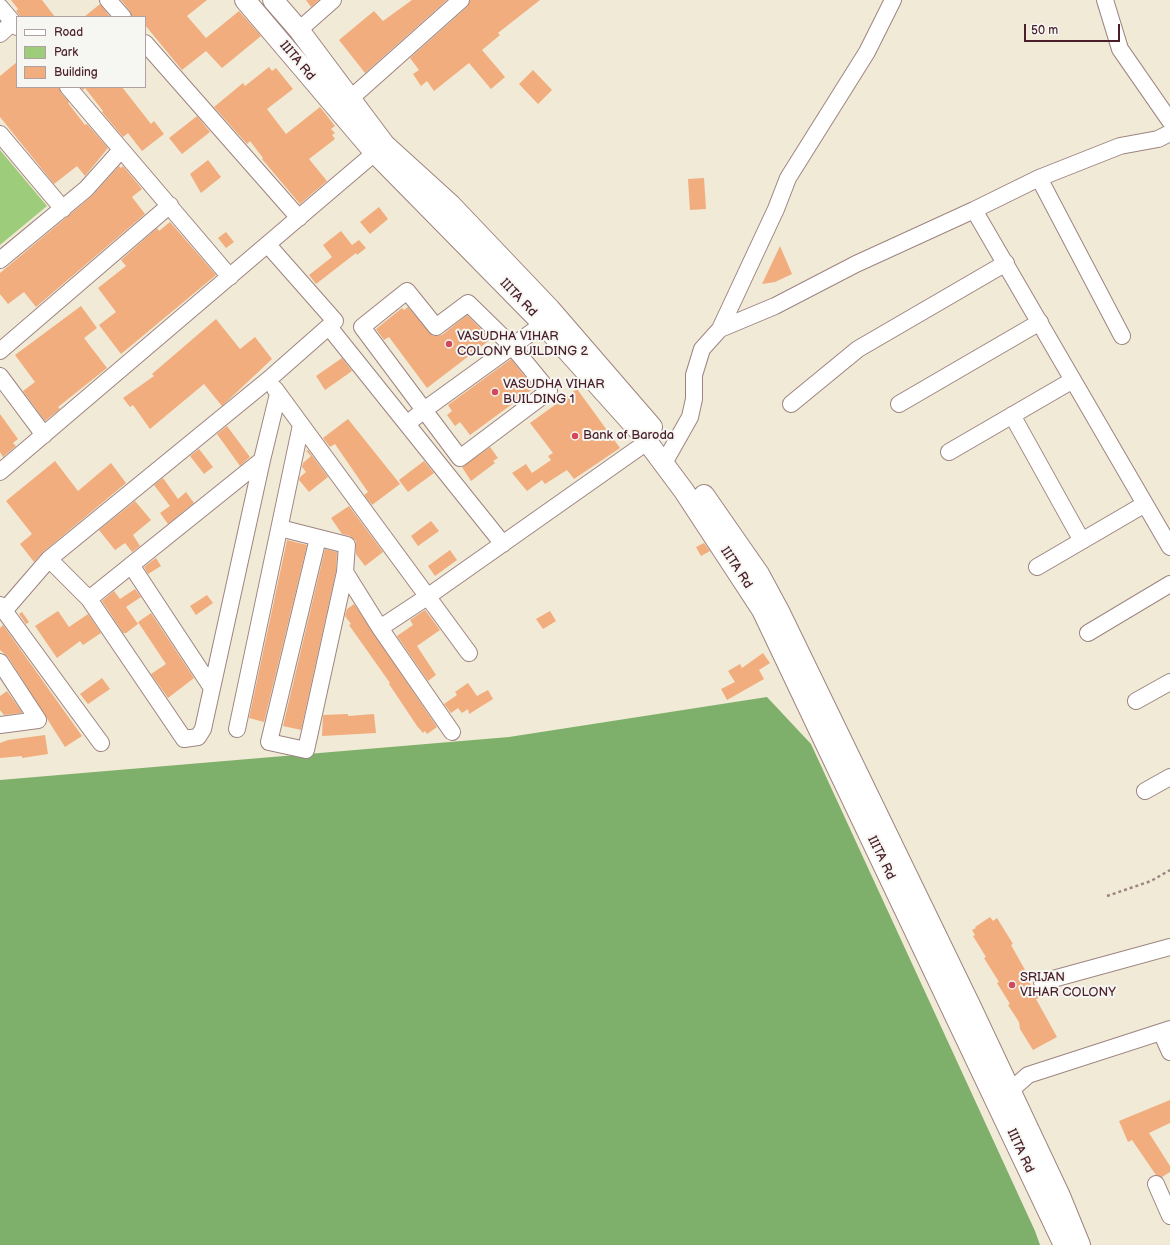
<!DOCTYPE html>
<html>
<head>
<meta charset="utf-8">
<style>
  body { margin:0 }
  #map { position:relative; width:1170px; height:1245px; overflow:hidden; background:#f1ead6; font-family:"Balsamiq Sans",sans-serif }
  canvas { display:block }
  .legend { position:absolute; left:16px; top:16px; width:130px; height:72px; box-sizing:border-box; background:#f6f6f2; border:1px solid #b1a0a2; margin:0; padding:5px 7px; list-style:none; font-size:12px; color:#4a1f2b }
  .legend li { display:flex; align-items:center; gap:8px; height:20px }
  .legend b { width:20px; border:1px solid #b1a0a2 }
  .scale { position:absolute; left:1024px; top:24px; width:96px; height:18px; box-sizing:border-box; border:2px solid #4a1f2b; border-top:0; padding-left:5px; font-size:12px; line-height:14px; white-space:nowrap; color:#4a1f2b; -webkit-text-stroke:3px #f6f6f2; paint-order:stroke }
</style>
</head>
<body>
<div id="map">
<canvas width="1170" height="1245"></canvas>
<ul class="legend">
<li><b style="height:5px;background:#fff"></b>Road</li>
<li><b style="height:11px;background:#9dcd7b"></b>Park</li>
<li><b style="height:11px;background:#f1ad7e"></b>Building</li>
</ul>
<div class="scale">50 m</div>
</div>
<script>
const g = document.querySelector('canvas').getContext('2d');
g.lineJoin = 'round';
function fill(path, color) { g.fillStyle = color; g.fill(path, 'evenodd'); }
function trace(path, color, width, dash) { g.strokeStyle = color; g.lineWidth = width; g.lineCap = dash ? 'butt' : 'round'; g.setLineDash(dash || []); g.stroke(path); }
function label(font, color, halo, rows, align = 'center') {
  g.font = font + ' "Balsamiq Sans",sans-serif'; g.lineWidth = 4; g.setLineDash([]); g.textBaseline = 'middle'; g.strokeStyle = halo; g.fillStyle = color; for (const [text, x, y, turn = 0] of rows) {
    g.save(); g.translate(x, y); g.rotate((+turn || 0) * Math.PI / 180); g.textAlign = isNaN(turn) ? turn : align; if (halo) g.strokeText(text, 0, 0); g.fillText(text, 0, 0); g.restore();
  }
}
const green = new Path2D(`
  M0 150 47 206 0 245Z`);
const forest = new Path2D(`
  M767 697 811 744 1035 1231 1040 1245H0V780L509 737Z`);
const building = new Path2D(`
  M11 0H42L55 17H21L16 11 18 9Z
  M121 0H207L187 16 206 38 239 11 261 36 222 68 206 51 182 70 145 25V17H132L130 11Z
  M306 0H319L311 7Z
  M412 0H447L365 73 339 40 374 11 383 21Z
  M470 0H540L498 33 500 35 482 50 505 77 491 89 469 63 434 91 427 81 421 86 413 74 419 70 410 58 467 7Z
  M100 4 110 17H84Z
  M17 62V87H59L61 93 69 102 68 103 85 125 87 124 108 148 85 176 77 166 54 184 0 117V76Z
  M269 67 272 71 276 68 293 89 267 109 286 134 320 107 335 126 331 129 335 133 332 135 335 139 309 159 327 181 300 204 262 159 263 158 250 141 247 144 214 107 243 83 245 86Z
  M533 70 552 90 538 104 519 84Z
  M80 87H122L151 124 154 121 164 134 142 151 128 133 123 137 102 112 103 111 85 88 83 90Z
  M197 116 210 132 182 154 169 138Z
  M208 160 221 177 201 193 190 174Z
  M119 166 121 168 123 166 142 189 132 197 145 214 36 307 24 292 8 304 0 294V273L92 196Z
  M704 178 706 209 690 210 688 179Z
  M379 207 388 219 370 234 360 222Z
  M170 222 216 275 121 354 99 325 116 312 98 288 126 266 121 260 157 228 159 231Z
  M341 231 352 245 359 240 366 248 357 255 356 253 316 284 309 275 332 257 323 245Z
  M226 232 234 242 226 248 218 238Z
  M780 246 792 274 775 282 762 284Z
  M81 306 97 328 84 338 107 368 58 407 60 409 45 421 23 391 35 382 15 355Z
  M408 307 433 336 442 335 467 315 491 339 427 388 389 337 384 340 376 329 402 308 404 310Z
  M216 319 240 349 255 337 272 359 222 406 204 384 150 429 133 405 130 407 123 398 154 376 152 374Z
  M342 358 352 371 325 390 316 376Z
  M511 359 534 388 470 435 460 422 455 426 447 415 452 411 448 405Z
  M577 389 620 448 574 479 567 470 545 484 542 480 527 491 512 473 526 464 532 473 551 460 548 456 553 453 530 423Z
  M0 414 18 439 13 443 16 446 3 457 0 452Z
  M348 419 400 484 372 505 364 495 368 492 335 444 330 447 323 438Z
  M227 426 250 457 240 466 217 434Z
  M490 447 498 458 493 461 495 463 471 481 462 467Z
  M199 449 213 467 204 474 190 456Z
  M308 450 328 477 309 492 299 480 300 477 306 472 302 467 303 463 311 456 306 451Z
  M55 461 78 491 111 463 126 483 43 552 34 562 20 544 32 534 6 501Z
  M424 461 434 473 408 492 399 480Z
  M163 478 178 499 186 492 194 503 168 524 160 513 170 506 154 485Z
  M135 501 151 520 133 535 140 546 132 552 125 543 115 550 99 530Z
  M349 506 383 552 365 566 356 554V541L350 536 342 534 331 518Z
  M431 521 439 531 418 546 411 536Z
  M287 540 307 545 264 722 249 718Z
  M704 543 710 551 701 556 696 547Z
  M325 549 337 552 336 571 301 730 283 726Z
  M450 550 457 560 435 576 428 566Z
  M156 558 161 566 148 574 144 567Z
  M135 589 141 597 126 607 138 624 126 633H123L102 601 114 591 120 599Z
  M207 595 213 603 196 615 190 606Z
  M354 604 437 727 427 734 425 731 423 733 417 726 389 684 390 683 349 625 351 624 345 616 347 609Z
  M425 610 440 630 417 646 436 675 428 681 397 636 413 625 410 620Z
  M58 611 69 627 88 614 101 633 83 645 80 641 57 658 35 626Z
  M550 611 556 621 543 629 536 619Z
  M22 612 29 622 26 624 19 614Z
  M151 613 194 678 168 698 151 674 166 664 138 622Z
  M3 625 82 736 65 747 8 657 0 650V628Z
  M763 653 770 663 759 670 764 679 727 700 721 689 735 682 728 671 740 664 742 668Z
  M102 678 110 689 88 704 80 694Z
  M468 683 477 696 488 690 493 699 469 714 468 709 462 713 458 708 451 713 444 704 457 695 455 692Z
  M7 691 22 712 21 713 4 715 0 710V696Z
  M348 714V716L374 714 376 733 322 736 323 715Z
  M45 735 48 754 22 758V756L0 758V743L8 740Z
  M990 917 993 921 997 918 1013 944 1011 945 1029 977 1027 979 1039 998 1036 999 1057 1037 1033 1050 1020 1029 1019 1022 1008 1005 1010 1004 997 983 999 982 984 958 986 957 973 936 975 935 972 930 976 928 975 927Z
  M1170 1100V1123L1149 1133 1170 1166V1172L1162 1177 1156 1175 1132 1140 1128 1142 1119 1121Z`);
const path = new Path2D(`
  M1107 896 1151 881 1170 870`);
const minor = new Path2D(`
  M108 0 123 17
  M1105 0 1120 49 1170 121
  M0 7 17 27
  M299 30 333 0
  M0 34 13 22
  M145 43 299 218
  M68 87 230 277
  M351 98 461 0
  M0 134 63 209
  M1039 178 1122 336
  M974 210 1170 547
  M0 260 86 189 121 150
  M329 327 503 544
  M720 329 776 209 788 178 867 52 893 0
  M0 351 170 205
  M0 376 44 435
  M275 389 469 653
  M791 404 858 349 1006 263
  M899 404 1040 322
  M1012 415 1082 541
  M407 424 424 410 362 327 407 291 436 327 468 303 512 346 549 391 460 458 424 410 543 324
  M949 452 1073 380
  M664 463 690 417 694 399V375L702 349 720 329 775 306 856 264 974 210 1039 178 1120 146 1158 139 1170 133
  M0 472 384 145
  M280 528 347 545 345 572 306 750 269 742 318 538
  M49 559 89 599 184 739 198 737 203 729 262 460 278 394
  M131 565 212 688
  M1037 567 1145 504
  M345 572 380 628 452 732
  M89 599 262 460
  M0 605 101 743
  M4 611 49 559 268 380 335 321 268 245
  M380 628 427 597 647 442
  M1088 633 1170 584
  M0 662 38 720 0 725
  M1136 701 1170 682
  M237 729 301 425
  M1145 791 1170 777
  M1042 982 1170 947
  M1161 1032 1170 1052
  M1010 1091 1028 1075 1170 1029
  M1156 1184 1170 1216`);
const major = new Path2D(`
  M245 0 374 152 543 324 640 432 684 491 762 610 1064 1245
  M273 0 299 30 385 145 451 205 550 309 652 427
  M704 495 759 574 780 613 971 1007 1060 1196 1080 1245`);
const markers = [
  [449,344,4,"#d1495b"],
  [495,392,4,"#d1495b"],
  [575,436,4,"#d1495b"],
  [1012,985,4,"#d1495b"]
];
const streetNames = [
  ["IIITA Rd",297,61,50],
  ["IIITA Rd",518,298,46],
  ["IIITA Rd",736,568,57],
  ["IIITA Rd",881,858,64],
  ["IIITA Rd",1020,1151,65]
];
const poiNames = [
  ["VASUDHA VIHAR",457,337],
  ["COLONY BUILDING 2",457,352],
  ["VASUDHA VIHAR",503,385],
  ["BUILDING 1",503,400],
  ["Bank of Baroda",583,436],
  ["SRIJAN",1020,978],
  ["VIHAR COLONY",1020,993]
];
fill(green, '#9dcd7b');
fill(forest, '#7eb06b');
fill(building, '#f1ad7e');
trace(minor, '#9e8480', 18);
trace(major, '#9e8480', 22);
trace(path, '#9e8480', 2.5, [3, 3]);
trace(minor, '#fff', 16);
trace(major, '#fff', 20);
for (const [x, y, r, color] of markers) { const dot = new Path2D(); dot.arc(x, y, r, 0, 2 * Math.PI); g.fillStyle = color; g.fill(dot); trace(dot, '#f6f6f2', 1.5); }
label('13px', '#4a1f2b', '#f6f6f2', streetNames);
label('13px', '#4a1f2b', '#f6f6f2', poiNames, 'left');
</script>
</body>
</html>
